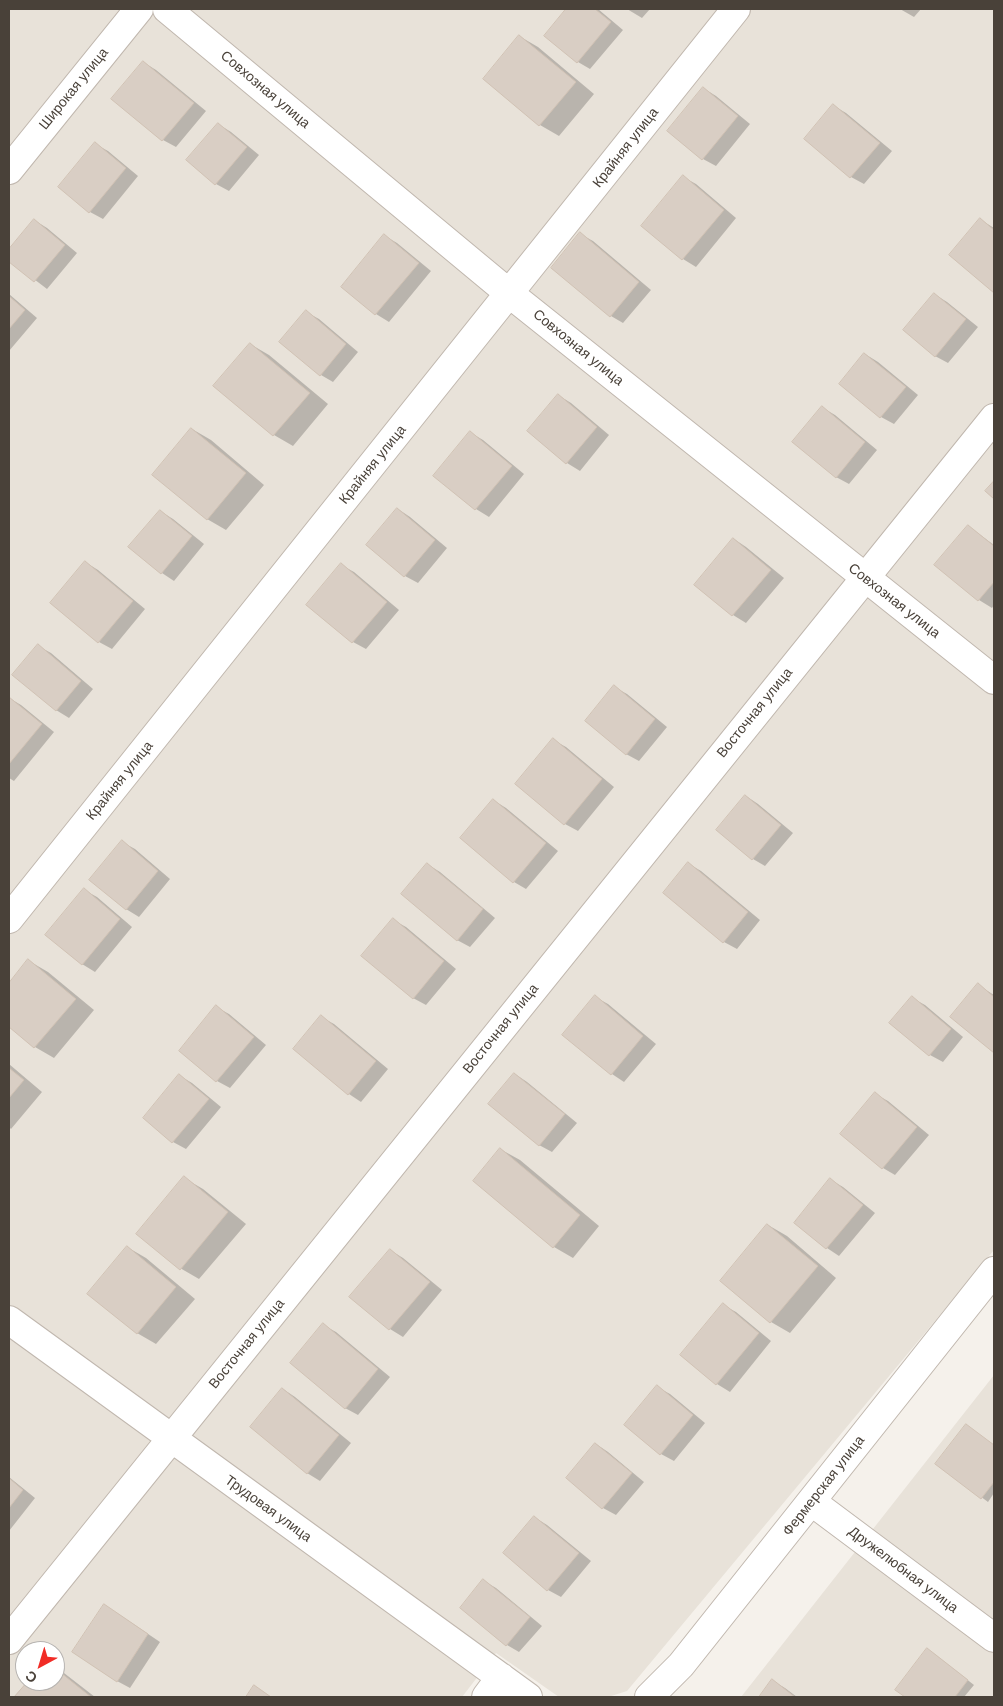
<!DOCTYPE html>
<html>
<head>
<meta charset="utf-8">
<style>
  body { margin:0 }
  #map { position:relative; width:1003px; height:1706px; overflow:hidden; background:#f5f1eb; font-family:Arial,sans-serif }
  canvas { display:block }
  .frame { position:absolute; inset:0; border:10px solid #494139; pointer-events:none }
  .north { position:absolute; left:15px; top:1641px; width:50px; height:50px; box-sizing:border-box; background:#fff; border:1px solid #b6b3b0; border-radius:50%; rotate:219deg; font-size:14px; font-weight:700; line-height:20px; text-align:center; color:#494139 }
  .north::after { content:''; display:block; margin:auto; width:18px; height:22px; background:#f12c26; clip-path:polygon(50% 0,100% 100%,50% 72%,0 100%) }
</style>
</head>
<body>
<div id="map">
<canvas width="1003" height="1706"></canvas>
<div class="frame"></div>
<div class="north">С</div>
</div>
<script>
const g = document.querySelector('canvas').getContext('2d');
g.lineJoin = 'round';
function fill(path, color) { g.fillStyle = color; g.fill(path, 'evenodd'); }
function trace(path, color, width, dash) { g.strokeStyle = color; g.lineWidth = width; g.lineCap = dash ? 'butt' : 'round'; g.setLineDash(dash || []); g.stroke(path); }
function label(font, color, halo, rows, align = 'center') {
  g.font = font + ' Arial,sans-serif'; g.lineWidth = 4.5; g.setLineDash([]); g.textBaseline = 'middle'; g.strokeStyle = halo; g.fillStyle = color; for (const [text, x, y, turn = 0] of rows) {
    g.save(); g.translate(x, y); g.rotate((+turn || 0) * Math.PI / 180); g.textAlign = isNaN(turn) ? turn : align; if (halo) g.strokeText(text, 0, 0); g.fillText(text, 0, 0); g.restore();
  }
}
const residential = new Path2D(`
  M9 9H994V1250L627 1691 608 1697H559L496 1653 462 1697H9ZM25 1651H55V1681H25Z
  M994 1375V1697H741Z`);
const shadow = new Path2D(`
  M568 9H598L623 30 590 69 578 62 546 35Z
  M627 9H650L642 18Z
  M900 9H921L914 17Z
  M519 36 538 47 594 94 559 136 540 125Z
  M143 62 156 70 206 111 176 147 163 140 113 98Z
  M703 88 716 96 750 124 716 166 703 159Z
  M834 106 846 113 892 151 864 184 851 177 806 139Z
  M218 124 231 132 259 155 229 191 216 184Z
  M95 144 108 151 138 176 103 219 90 212 60 187Z
  M683 177 696 184 736 218 696 267 683 259 643 226Z
  M34 220 47 228 77 253 47 289 9 260V251Z
  M981 220 994 228V291L951 255Z
  M580 234 593 241 651 290 623 323 611 316Z
  M385 236 397 243 431 271 389 322 376 314 342 286Z
  M9 294 37 318 9 351Z
  M934 294 947 302 978 327 948 363 935 356Z
  M306 312 319 319 358 352 333 382 321 375Z
  M250 344 269 355 328 404 293 446 274 435 215 386Z
  M865 354 878 362 918 395 894 424 881 417 841 384Z
  M558 395 571 403 609 435 580 471 567 463 528 431Z
  M823 408 835 415 877 450 849 484 836 477Z
  M192 429 211 440 264 485 226 530 207 519Z
  M471 433 483 440 524 474 489 517 476 509 435 475Z
  M398 509 410 517 447 548 418 583 405 576Z
  M160 511 173 519 204 544 174 581 162 573Z
  M968 526 994 545V605L992 608 979 600 936 564Z
  M734 539 746 547 784 578 746 623 733 615 696 584Z
  M85 562 98 570 145 609 112 649 99 642Z
  M341 565 354 572 399 610 366 649 353 642 308 604Z
  M38 646 51 653 93 689 69 718 56 710Z
  M614 687 627 694 667 727 639 761 626 754Z
  M9 698 21 705 54 732 14 781 9 778Z
  M553 740 566 747 614 787 578 831 565 824Z
  M746 796 758 804 793 833 765 866 753 859Z
  M493 800 506 808 558 851 526 889 514 882Z
  M122 842 135 849 170 879 139 917 126 909Z
  M427 864 440 872 495 918 470 947 457 940Z
  M689 864 701 871 760 920 737 949 724 942Z
  M84 890 97 897 132 927 95 972 82 964Z
  M393 920 406 927 456 969 426 1005 413 998Z
  M29 961 48 972 94 1010 54 1058 35 1047 9 1026V985Z
  M978 985 994 995V1052L952 1017Z
  M595 997 608 1004 656 1044 624 1082 612 1074Z
  M912 998 925 1005 963 1037 943 1062 930 1055Z
  M216 1007 229 1014 266 1045 230 1088 217 1081 180 1051Z
  M321 1017 334 1024 388 1069 361 1102 349 1094Z
  M9 1064 42 1092 11 1129 9 1127Z
  M515 1074 527 1082 577 1123 552 1152 539 1145Z
  M180 1076 192 1083 221 1107 186 1149 173 1142 144 1118Z
  M875 1094 888 1101 929 1135 895 1175 883 1168Z
  M500 1149 520 1160 599 1226 573 1258 554 1247Z
  M184 1178 203 1189 246 1224 199 1279 180 1268Z
  M831 1180 843 1187 875 1213 839 1256 827 1248 795 1222Z
  M768 1225 787 1236 836 1278 790 1333 771 1322Z
  M127 1247 146 1258 195 1299 156 1344 137 1333Z
  M390 1250 403 1258 442 1290 403 1337 390 1329 351 1297Z
  M723 1305 736 1312 771 1341 730 1392 717 1384 681 1355Z
  M323 1325 336 1332 390 1377 358 1415 345 1408Z
  M657 1387 670 1394 705 1423 674 1461 661 1454Z
  M283 1389 295 1397 351 1443 320 1481 307 1473Z
  M966 1425 994 1446V1493L988 1502 937 1464Z
  M596 1444 608 1452 644 1482 616 1515 603 1508Z
  M9 1477 35 1498 9 1531Z
  M534 1517 547 1525 591 1561 561 1597 548 1590Z
  M484 1581 496 1588 542 1626 519 1652 507 1645Z
  M117 1613 160 1642 130 1688 117 1681Z
  M933 1653 974 1685 964 1697H907L897 1690Z
  M55 1667 64 1673 95 1697H16L29 1681H55Z
  M773 1681 785 1688 797 1697H760Z`);
const building = new Path2D(`
  M566 9H595L611 22 577 63 544 36Z
  M519 35 576 82 539 126 483 79Z
  M143 61 194 103 162 141 111 99Z
  M703 87 738 116 702 160 667 131Z
  M833 104 880 143 850 178 804 139Z
  M218 123 247 147 215 185 186 160Z
  M95 142 126 168 89 213 58 187Z
  M683 175 724 210 682 260 641 226Z
  M980 218 994 230V293L949 255Z
  M34 219 65 245 34 282 9 262V249Z
  M580 232 639 282 610 317 551 268Z
  M384 234 419 263 375 315 341 287Z
  M934 293 966 319 935 357 903 330Z
  M9 296 25 310 9 329Z
  M306 310 346 344 320 376 279 342Z
  M250 343 310 393 273 436 213 386Z
  M864 353 906 387 880 418 839 384Z
  M558 394 597 427 566 464 527 431Z
  M822 406 865 442 836 478 792 442Z
  M191 428 246 473 207 520 152 475Z
  M470 431 512 466 475 510 433 476Z
  M994 481V499L985 491Z
  M397 508 435 540 404 577 366 545Z
  M160 510 192 536 161 574 128 547Z
  M968 525 994 546V582L978 601 934 565Z
  M733 538 771 570 732 616 694 585Z
  M85 561 133 601 98 643 50 603Z
  M341 563 387 602 352 643 306 605Z
  M38 644 81 681 56 711 12 675Z
  M614 685 655 719 626 755 585 721Z
  M9 697 42 724 9 764Z
  M553 738 602 779 564 825 515 784Z
  M745 795 781 825 752 860 716 830Z
  M493 799 546 843 513 883 460 838Z
  M122 840 158 871 126 910 89 880Z
  M688 862 748 912 723 943 663 893Z
  M427 863 483 909 457 941 401 894Z
  M84 888 120 919 82 965 45 935Z
  M393 918 444 961 413 999 361 956Z
  M28 959 76 999 34 1048 9 1027V983Z
  M978 983 994 997V1053L950 1017Z
  M595 995 643 1036 611 1075 562 1035Z
  M912 996 951 1029 929 1056 889 1023Z
  M216 1005 254 1037 216 1082 179 1051Z
  M321 1015 376 1061 348 1095 293 1049Z
  M9 1068 24 1080 9 1098Z
  M514 1073 565 1114 539 1146 488 1104Z
  M179 1074 209 1099 172 1143 143 1118Z
  M875 1092 917 1127 882 1169 840 1134Z
  M500 1148 580 1215 553 1248 473 1181Z
  M184 1176 228 1212 180 1270 136 1234Z
  M830 1178 863 1205 826 1249 794 1223Z
  M767 1224 818 1266 770 1323 720 1281Z
  M127 1246 176 1287 137 1334 87 1294Z
  M390 1249 430 1282 389 1330 349 1297Z
  M723 1303 759 1333 716 1385 680 1355Z
  M323 1323 378 1369 345 1409 290 1363Z
  M657 1385 693 1415 660 1455 624 1425Z
  M282 1388 339 1435 307 1474 250 1427Z
  M966 1424 994 1445V1482L981 1499 935 1464Z
  M595 1443 632 1473 602 1509 566 1478Z
  M9 1478 23 1490 9 1508Z
  M534 1516 579 1553 547 1591 503 1553Z
  M483 1579 530 1617 506 1646 460 1608Z
  M104 1604 148 1634 117 1682 72 1652Z
  M927 1648 968 1680 955 1697H905L895 1690Z
  M55 1668 91 1697H14L28 1681H55Z
  M772 1679 795 1697H759Z
  M254 1685 271 1697H246Z`);
const minor = new Path2D(`
  M167 9 510 294 994 680
  M9 170 139 9
  M9 919 736 9
  M9 1320 528 1697
  M812 1502 994 1638
  M9 1640 994 418
  M486 1697 501 1677
  M649 1697 681 1665 994 1271`);
const streetNames = [
  ["Широкая улица",74,89,-51],
  ["Совхозная улица",265,90,40],
  ["Крайняя улица",626,148,-52],
  ["Совхозная улица",578,348,39],
  ["Крайняя улица",373,465,-51],
  ["Совхозная улица",894,601,38],
  ["Восточная улица",755,713,-51],
  ["Крайняя улица",120,781,-51],
  ["Восточная улица",501,1029,-51],
  ["Восточная улица",247,1344,-51],
  ["Фермерская улица",824,1486,-52],
  ["Трудовая улица",268,1509,36],
  ["Дружелюбная улица",903,1570,37]
];
fill(residential, '#e8e2d9');
fill(shadow, '#0003');
fill(building, '#d9cec4');
trace(building, '#d1c2b4', 1);
trace(minor, '#c0b7ae', 30);
trace(minor, '#fff', 28);
label('14px', '#494139', '#fff', streetNames);
</script>
</body>
</html>
